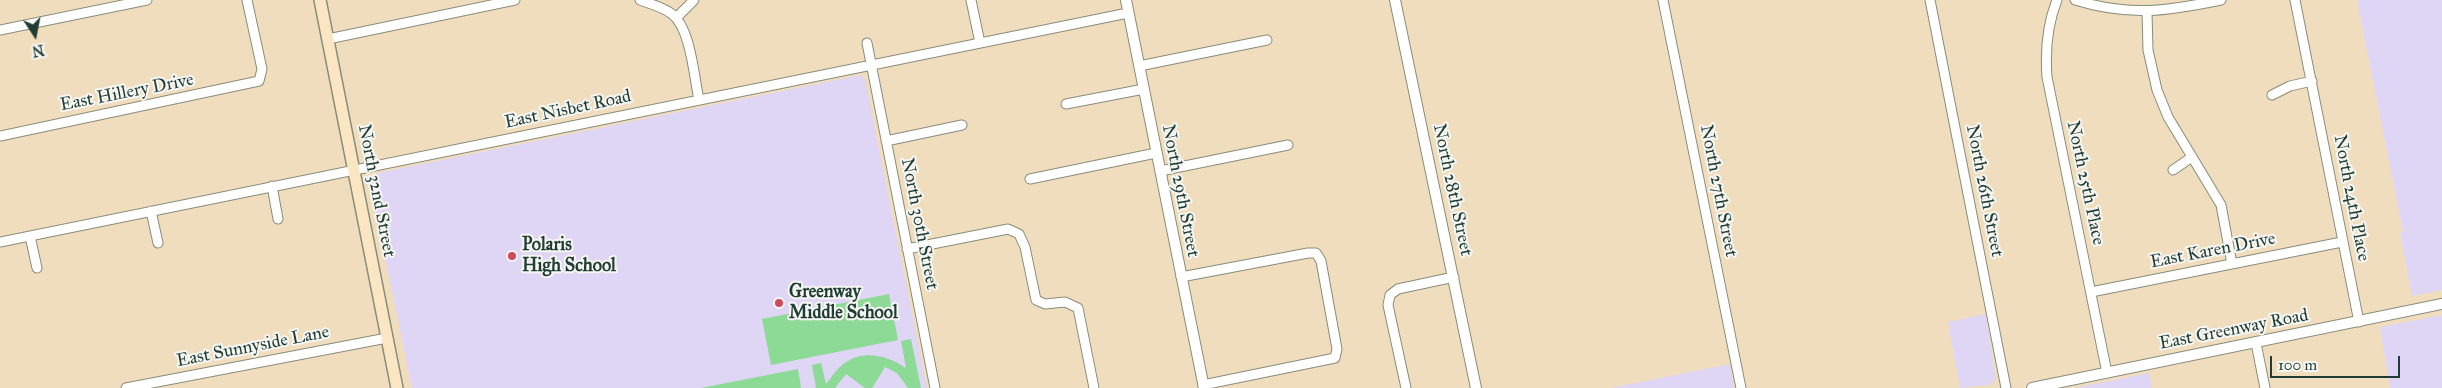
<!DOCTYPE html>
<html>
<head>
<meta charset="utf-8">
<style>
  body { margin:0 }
  #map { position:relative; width:2442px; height:388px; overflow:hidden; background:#f0ddbe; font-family:"IM FELL Great Primer",serif }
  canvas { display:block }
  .north { position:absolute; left:10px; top:10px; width:50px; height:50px; -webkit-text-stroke:4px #f6f6f2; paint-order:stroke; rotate:169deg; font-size:14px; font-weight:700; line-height:20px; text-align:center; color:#1f3d34 }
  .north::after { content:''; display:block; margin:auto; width:18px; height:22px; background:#1f3d34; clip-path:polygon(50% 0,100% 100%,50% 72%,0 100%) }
  .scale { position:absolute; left:2270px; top:356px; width:130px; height:22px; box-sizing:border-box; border:2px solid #1f3d34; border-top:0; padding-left:6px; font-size:15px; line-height:18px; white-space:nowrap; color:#1f3d34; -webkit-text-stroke:4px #f6f6f2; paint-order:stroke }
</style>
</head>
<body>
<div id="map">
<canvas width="2442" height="388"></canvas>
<div class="north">N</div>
<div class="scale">100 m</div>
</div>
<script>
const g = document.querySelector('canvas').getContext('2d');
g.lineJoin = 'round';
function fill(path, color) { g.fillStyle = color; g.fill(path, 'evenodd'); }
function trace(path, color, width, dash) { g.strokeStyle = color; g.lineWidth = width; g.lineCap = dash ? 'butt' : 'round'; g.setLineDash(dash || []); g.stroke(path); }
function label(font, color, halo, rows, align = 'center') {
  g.font = font + ' "IM FELL Great Primer",serif'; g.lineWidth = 4; g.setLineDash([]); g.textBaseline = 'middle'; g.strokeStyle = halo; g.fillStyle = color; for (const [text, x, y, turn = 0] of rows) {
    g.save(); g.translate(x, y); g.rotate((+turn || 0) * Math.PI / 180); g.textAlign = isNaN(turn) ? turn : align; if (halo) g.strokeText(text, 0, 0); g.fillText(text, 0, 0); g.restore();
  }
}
const built = new Path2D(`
  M2357 0H2442V290L2412 296 2400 233 2403 232Z
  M861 75 865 80 927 388H412L370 185 372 177 378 173Z
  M1986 314 1996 380 1989 385 1960 388 1948 322Z
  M2442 315V388H2390L2380 327Z
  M1730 364 1734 388H1611Z
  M2149 373 2152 388H2075Z`);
const green = new Path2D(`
  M889 294 898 340 771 365 762 319Z
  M911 339 921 388H908L897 373 885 367 872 388H865L846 374 835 388H816L812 365 821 363 826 384C831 378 835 371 841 366 860 348 887 355 906 368L901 341Z
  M798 369 801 388H701Z`);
const minor = new Path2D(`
  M640 0C650 4 663 7 672 14 691 29 694 77 699 100
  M971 0 980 43
  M1663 0 1741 388
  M1930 0 2006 388
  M2057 0C2047 25 2045 50 2047 77L2107 373
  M2075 0C2130 17 2167 11 2221 0
  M2295 0 2359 322
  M2147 12 2148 50 2157 90 2168 117 2221 205 2232 264
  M676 18 694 0
  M0 30 147 0
  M328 39 515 0
  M867 43 935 388
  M1139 66 1267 40
  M2272 95 2290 86 2312 81
  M1066 104 1144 89
  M0 136 259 81 262 69 247 0
  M886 141 962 125
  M2173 170 2192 157
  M1160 171 1288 145
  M1030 179 1156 153
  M272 186 278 219
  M151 211 158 243
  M30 236 37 268
  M0 242 1128 13
  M907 249 1008 229 1019 234 1025 247 1036 300 1045 304 1065 302 1078 308 1094 388
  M1181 277 1308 253H1316L1321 261 1337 349 1335 358 1203 385
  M2091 292 2342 242
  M2256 343 2265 388
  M126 388 387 338
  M1406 388 1388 305 1390 295 1398 289 1454 277`);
const tertiary = new Path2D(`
  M1126 0 1204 388
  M1395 0 1476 388
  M2032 388 2442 304`);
const secondary = new Path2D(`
  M320 0 397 388`);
const markers = [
  [512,256,5,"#d1495b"],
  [779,303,5,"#d1495b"]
];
const streetNames = [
  ["East Hillery Drive",127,93,-11],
  ["East Nisbet Road",568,110,-12],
  ["North 25th Place",2085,183,78],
  ["North 28th Street",1452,190,78],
  ["North 32nd Street",376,191,79],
  ["North 29th Street",1180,191,79],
  ["North 27th Street",1718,191,79],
  ["North 26th Street",1984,191,79],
  ["North 24th Place",2351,198,79],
  ["North 30th Street",919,224,79],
  ["East Karen Drive",2213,251,-11],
  ["East Greenway Road",2234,330,-11],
  ["East Sunnyside Lane",253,347,-11]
];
const poiNames = [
  ["Polaris",522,246],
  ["High School",522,267],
  ["Greenway",789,293],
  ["Middle School",789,314]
];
fill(built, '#dfd5f5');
fill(green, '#8dd996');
trace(minor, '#888d79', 11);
trace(tertiary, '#888d79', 12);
trace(secondary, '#888d79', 14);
trace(minor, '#fff', 9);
trace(tertiary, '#fff', 10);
trace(secondary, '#fbe6c3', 11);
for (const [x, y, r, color] of markers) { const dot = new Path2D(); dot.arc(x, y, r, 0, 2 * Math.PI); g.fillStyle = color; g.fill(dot); trace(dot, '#f6f6f2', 2); }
label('18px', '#1f3d34', '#f6f6f2', streetNames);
label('bold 18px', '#1f3d34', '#f6f6f2', poiNames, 'left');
</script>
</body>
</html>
